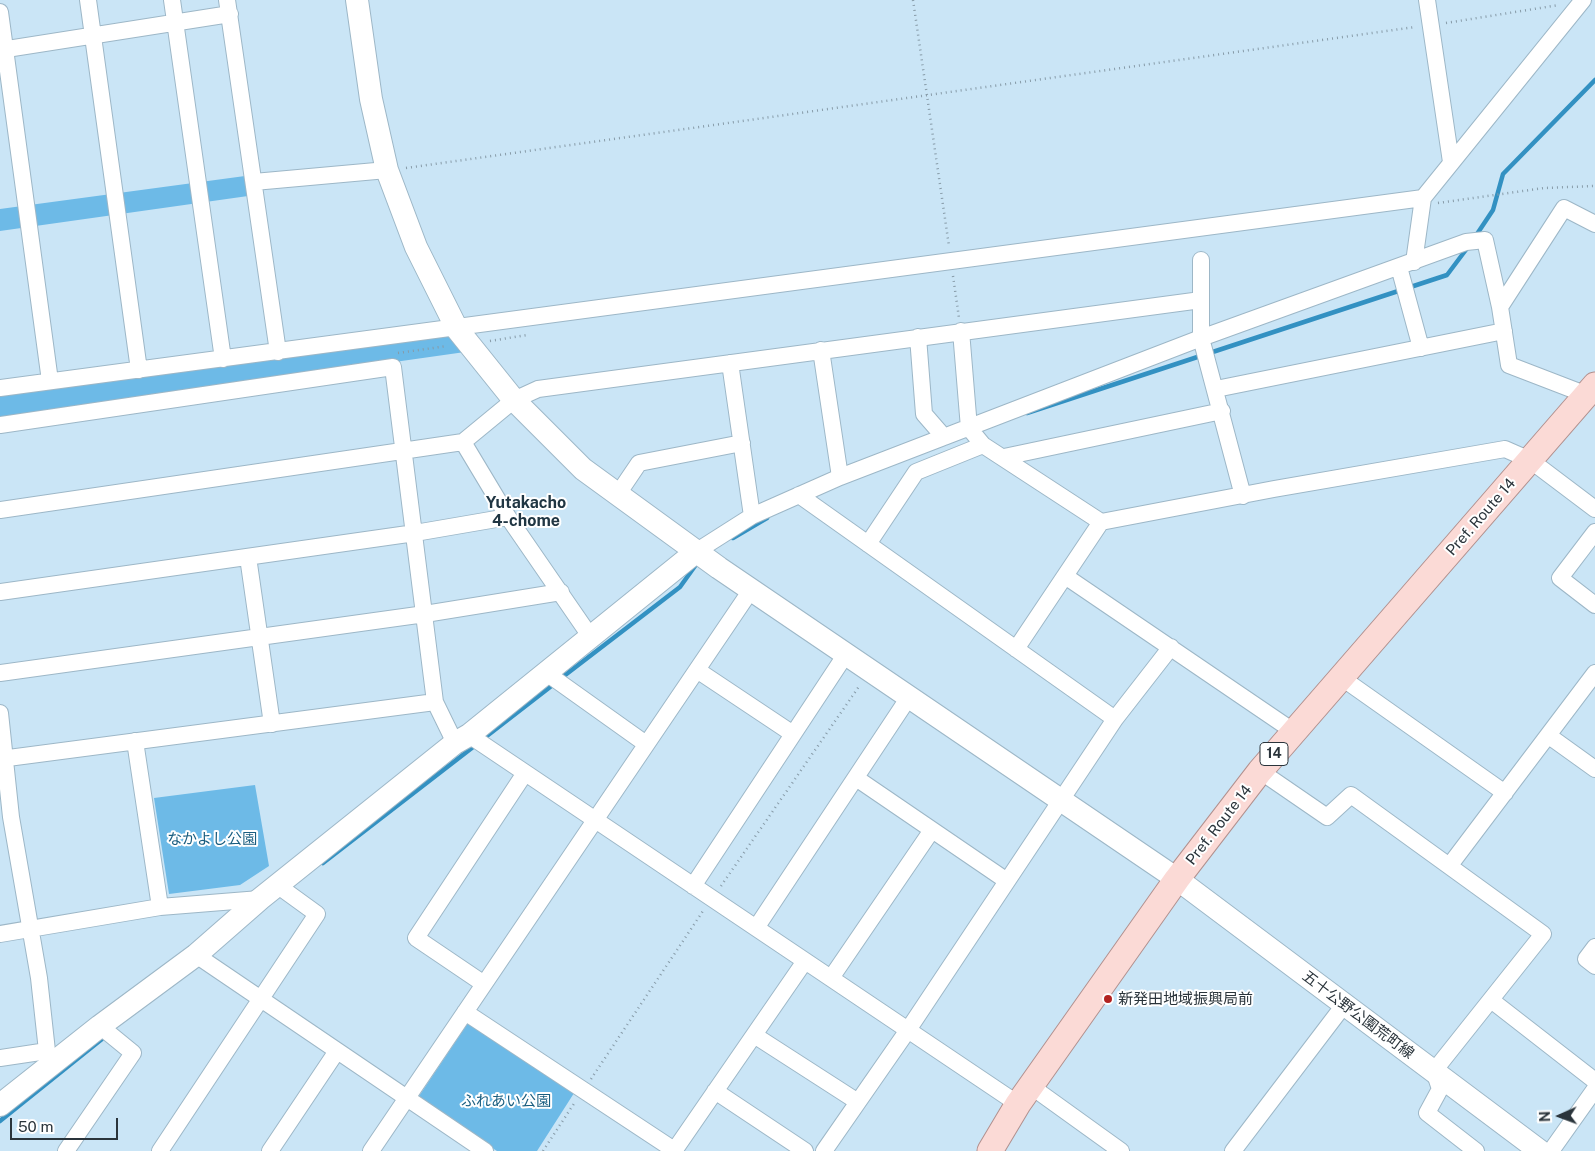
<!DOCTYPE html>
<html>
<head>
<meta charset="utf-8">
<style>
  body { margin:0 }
  #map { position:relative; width:1595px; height:1151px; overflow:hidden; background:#cae5f6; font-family:"Public Sans",sans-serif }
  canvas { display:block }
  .north { position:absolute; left:1535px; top:1091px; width:50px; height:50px; -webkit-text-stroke:4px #fff; paint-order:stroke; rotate:268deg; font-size:14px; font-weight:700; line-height:20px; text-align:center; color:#2a343b }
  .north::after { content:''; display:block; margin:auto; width:18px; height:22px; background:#2a343b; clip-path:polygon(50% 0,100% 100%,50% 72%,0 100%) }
  .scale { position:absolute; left:10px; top:1118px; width:108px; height:22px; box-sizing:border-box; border:2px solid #2a343b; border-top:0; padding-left:6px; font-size:15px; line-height:18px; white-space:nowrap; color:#2a343b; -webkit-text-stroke:4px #fff; paint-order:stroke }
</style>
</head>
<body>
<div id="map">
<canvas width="1595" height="1151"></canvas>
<div class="north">N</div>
<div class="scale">50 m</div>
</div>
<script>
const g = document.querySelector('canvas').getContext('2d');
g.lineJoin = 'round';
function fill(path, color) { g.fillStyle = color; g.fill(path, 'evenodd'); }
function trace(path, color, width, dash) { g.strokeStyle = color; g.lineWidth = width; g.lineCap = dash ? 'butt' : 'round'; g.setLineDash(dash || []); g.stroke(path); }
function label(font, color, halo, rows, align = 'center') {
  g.font = font + ' "Public Sans","Noto Sans JP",sans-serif'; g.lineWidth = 4; g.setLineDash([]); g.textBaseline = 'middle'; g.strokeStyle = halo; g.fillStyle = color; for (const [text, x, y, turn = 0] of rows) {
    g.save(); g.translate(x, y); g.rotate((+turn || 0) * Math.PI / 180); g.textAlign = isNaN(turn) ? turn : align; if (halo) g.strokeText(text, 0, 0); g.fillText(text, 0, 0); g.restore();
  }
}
const green = new Path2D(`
  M245 176 248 196 0 231V209Z
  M456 332 472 351 0 418V392Z
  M255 785 269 866 240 885 169 894 154 798Z
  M468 1023 576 1090 537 1151H497L417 1099Z`);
const stream = new Path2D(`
  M1475 237 1493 210 1503 174 1595 80
  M1027 413 1447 275 1468 247
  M733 538 767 518
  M560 679 680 587 695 566
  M483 739 554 684
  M323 863 477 744
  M0 1121 102 1039`);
const path = new Path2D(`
  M913 0 949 246
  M1446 23 1559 5
  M406 168 1415 27
  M1438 203 1544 188 1595 186
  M953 276 959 318
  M490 341 527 335
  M398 353 447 346
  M721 886 860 685
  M591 1079 703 911
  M543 1151 575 1102`);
const street = new Path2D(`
  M88 0 139 370
  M172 0 223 359
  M227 0 278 352
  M1427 0 1451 162
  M0 12 50 381
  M0 50 230 14
  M254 182 387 170
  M1201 260V338L1243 496
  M1414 262 1423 198 1583 0
  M1399 267 1421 348
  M1500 307 1564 208 1595 224
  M961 331 969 428 983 445 1101 522 1274 489 1505 449 1530 460 1595 509
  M918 337 924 414 944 437
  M821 350 840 477
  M730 363 752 516
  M0 388C475 327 949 260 1423 198
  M1216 389 1504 331
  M0 425 393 367 435 702 455 743
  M463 442 514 400 538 389 1201 300
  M1004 457 1222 411
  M618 494 639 463 742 443
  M799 495 1115 719 908 1030 824 1151
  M0 510 463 442 508 517 590 636
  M1595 532 1560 578 1595 605
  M868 544 916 472 983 445
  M697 551 752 516 840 477 1201 338 1466 242 1485 240 1500 307 1509 365 1587 395
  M248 557 272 724
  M1065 576 1293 731
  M0 592 415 533 508 517
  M1016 649 1101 522
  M697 670 793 734
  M545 672 646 744
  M0 673 425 614 561 592
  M1342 678 1505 793
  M0 713 11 817 39 978 47 1051 51 1065
  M1115 719 1171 647
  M469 735 1018 1104
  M1549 736 1595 769
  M135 741 160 907
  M0 759 435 702
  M1260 771 1327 817 1351 795 1543 934 1434 1071 1440 1089 1427 1113 1476 1151
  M856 778 1007 881
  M1450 865 1595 673
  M693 886 846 654
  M756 928 909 697
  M0 934 160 907 260 899
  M1595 947 1586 959 1595 966
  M196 955 485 1151
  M831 978 932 830
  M484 984 416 938 525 773
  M1491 1000 1595 1081
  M465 1012 674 1150
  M754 1035 858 1102
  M0 1058 47 1051
  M1032 1087 1121 1151
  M715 1091 805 1151
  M66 1151 133 1053 100 1026
  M160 1151 317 914 277 885
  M270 1151 337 1051
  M371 1151 751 590
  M674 1151 805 961
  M1233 1151 1344 1005
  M1551 1151 1595 1089`);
const secondary = new Path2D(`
  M357 0 371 99 387 170 416 247 457 329 514 400 583 469 719 568 1177 879 1540 1151
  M0 1105 100 1026 196 955 260 899 455 743 469 735 697 551`);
const primary = new Path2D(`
  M990 1151 1018 1104 1177 879 1260 771 1595 385`);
const markers = [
  [1108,999,5,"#b22220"]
];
const shields = [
  [1274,754,28]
];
const shieldNames = [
  ["14",1274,754]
];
const streetNames = [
  ["Pref. Route 14",1481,517,-49],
  ["Pref. Route 14",1219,825,-52],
  ["五十公野公園荒町線",1358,1015,37]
];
const parkNames = [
  ["なかよし公園",212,839],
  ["ふれあい公園",506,1101]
];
const poiNames = [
  ["新発田地域振興局前",1118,999]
];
const neighbourhoodNames = [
  ["Yutakacho",526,503],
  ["4-chome",526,521]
];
fill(green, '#6dbae7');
trace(stream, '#3391c2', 4.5);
trace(street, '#9db7c7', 18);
trace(secondary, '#9db7c7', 24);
trace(primary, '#b1908e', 27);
trace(path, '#879ba8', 2.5, [1, 4]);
trace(street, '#fff', 16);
trace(secondary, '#fff', 22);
trace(primary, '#fbdad6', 25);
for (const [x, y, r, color] of markers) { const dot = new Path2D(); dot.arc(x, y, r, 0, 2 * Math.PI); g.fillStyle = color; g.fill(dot); trace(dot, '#fff', 2); }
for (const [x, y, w] of shields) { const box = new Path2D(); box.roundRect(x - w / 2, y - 11.5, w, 23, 4); g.fillStyle = '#fff'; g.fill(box); trace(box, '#2a343b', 1); }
label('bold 14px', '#2a343b', null, shieldNames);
label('15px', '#2a343b', '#fff', streetNames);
label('15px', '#1a5e80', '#fff', parkNames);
label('15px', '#2a343b', '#fff', poiNames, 'left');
label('bold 16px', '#203643', '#fff', neighbourhoodNames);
</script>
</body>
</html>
